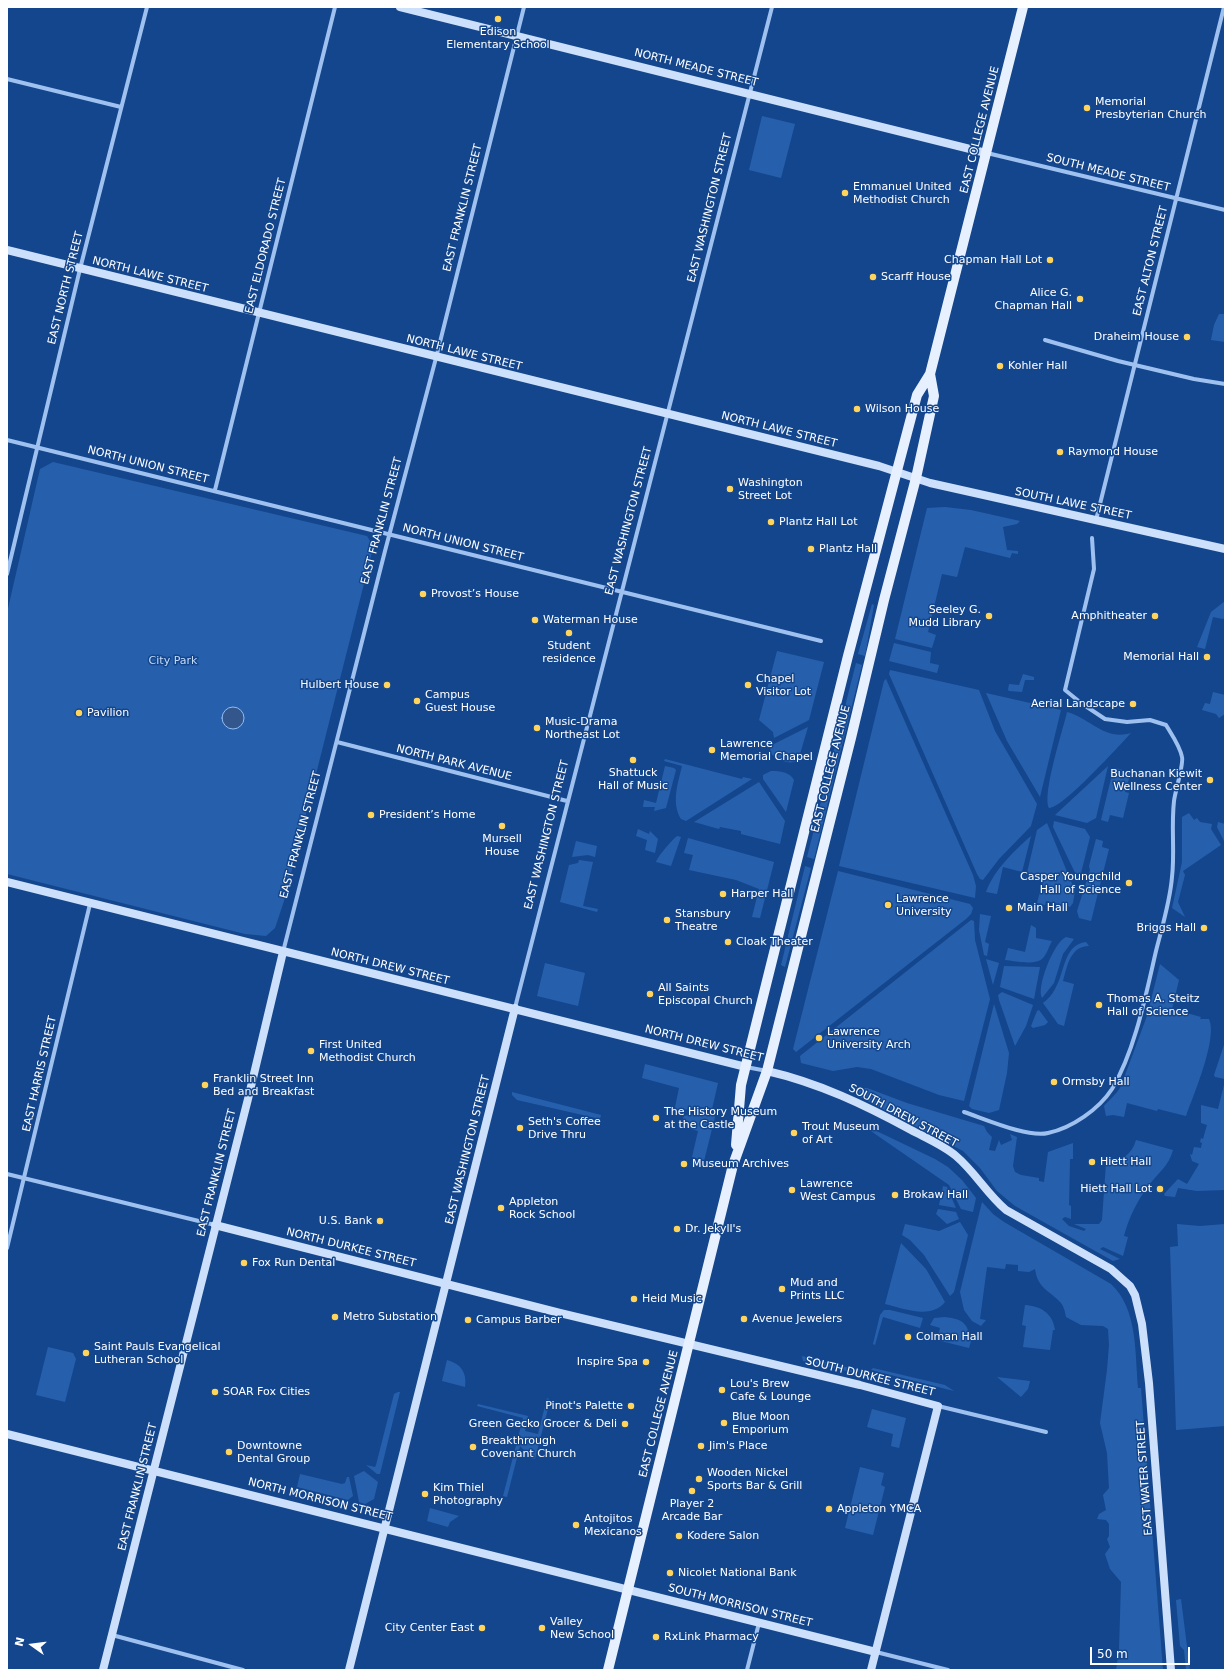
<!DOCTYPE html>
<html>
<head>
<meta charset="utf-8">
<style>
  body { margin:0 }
  #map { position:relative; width:1232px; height:1677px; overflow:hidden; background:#14468d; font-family:"DejaVu Sans",sans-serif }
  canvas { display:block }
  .frame { position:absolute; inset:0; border:8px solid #fff; pointer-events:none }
  .north { position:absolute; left:12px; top:1625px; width:40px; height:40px; -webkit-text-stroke:3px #14468d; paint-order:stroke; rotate:284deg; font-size:11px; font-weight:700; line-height:16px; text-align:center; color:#fff }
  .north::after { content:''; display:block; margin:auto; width:14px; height:18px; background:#fff; clip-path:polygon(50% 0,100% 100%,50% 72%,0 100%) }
  .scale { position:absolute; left:1090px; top:1647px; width:100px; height:18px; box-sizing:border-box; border:2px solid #fff; border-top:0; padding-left:5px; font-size:12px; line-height:14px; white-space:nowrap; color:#fff; -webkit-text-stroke:3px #14468d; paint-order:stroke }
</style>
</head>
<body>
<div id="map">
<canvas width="1232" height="1677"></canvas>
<div class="frame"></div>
<div class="north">N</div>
<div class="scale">50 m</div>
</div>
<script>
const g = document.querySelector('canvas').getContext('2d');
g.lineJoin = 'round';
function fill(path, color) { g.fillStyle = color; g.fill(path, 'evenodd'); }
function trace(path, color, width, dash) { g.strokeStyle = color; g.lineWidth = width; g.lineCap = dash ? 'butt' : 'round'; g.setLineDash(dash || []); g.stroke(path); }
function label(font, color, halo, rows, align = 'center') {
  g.font = font + ' "DejaVu Sans",sans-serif'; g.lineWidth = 3; g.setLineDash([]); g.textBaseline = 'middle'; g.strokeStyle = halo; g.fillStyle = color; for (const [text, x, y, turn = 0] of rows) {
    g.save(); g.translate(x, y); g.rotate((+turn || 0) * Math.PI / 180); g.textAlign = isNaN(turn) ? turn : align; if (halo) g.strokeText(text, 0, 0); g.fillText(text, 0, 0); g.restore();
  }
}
const green = new Path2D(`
  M762 116 795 124 781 178 749 170Z
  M1219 314H1225V342L1211 340 1214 325Z
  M53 462 367 536 373 546 372 552 284 901 275 928 266 936 245 934 7 874V613L40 469Z
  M945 507 971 510 1020 521 1017 524 1003 527 1007 550 1018 551V554L1012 553 1010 558 965 547 957 577 942 574 928 632 936 635 932 648 895 639 927 508Z
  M1225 601V617L1223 619 1213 617 1205 649 1197 647 1211 612Z
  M872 604 874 605 865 656 858 654Z
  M894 643 931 652 930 663 939 665 937 673 889 661Z
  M777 651 824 662 809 720 774 738 773 732 759 720Z
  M856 663 862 665 814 859 807 857Z
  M890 670 979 690 995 731 1037 804 1031 826 999 859 983 880 980 879 977 874 889 674Z
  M1023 674 1034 677V680H1025L1022 692 1009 691 1008 690 1009 684 1019 685Z
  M886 679 973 875 976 886 975 898 839 866 884 681Z
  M1213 692 1225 695V714L1219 718 1216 714 1202 710 1205 703 1210 704Z
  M986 693 1061 710 1040 797 1007 741Z
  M1067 712C1090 718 1104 741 1131 733 1119 746 1062 809 1049 808 1042 794 1063 730 1067 712Z
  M808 727 798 761C789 765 776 760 770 752L771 746 774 744Z
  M665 759 742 779 743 777 752 779 686 821 681 819C671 803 678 783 682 766L664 761Z
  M665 766 674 768 676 770 666 808 654 811 655 807H643L644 800 656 803Z
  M1108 766 1096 818 1087 823 1055 815Z
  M1115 768 1131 772 1125 792 1129 793 1123 818 1110 815 1108 822 1101 820 1113 770Z
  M771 771C780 771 790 772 794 780L786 812 763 779V775Z
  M759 782 785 821 780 844 741 834V831L720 827 719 829 694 822Z
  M1189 813 1194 820 1197 818 1200 822 1212 824 1211 829 1221 845 1183 871 1185 875 1178 902 1185 917 1172 908 1182 862V817Z
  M1054 821 1085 829 1090 837 1079 881 1053 827Z
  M1218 822 1225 824V843L1217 827Z
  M1047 823 1075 891 1073 903 1070 907 1046 901 1045 905 1037 903 1044 877 1027 873 1037 830Z
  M638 829 649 834 650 831 658 839 655 853 645 850 647 840 636 836Z
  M677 836 681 837 671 866 656 862C658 856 672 840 677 836Z
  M1031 836 1022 872 1003 867 997 894 986 892C994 870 1014 851 1031 836Z
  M688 838 774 862 760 918 752 917 759 889 736 880 689 870 693 855 684 853Z
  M1096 839 1103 841 1102 847 1109 849 1091 921 1079 918 1077 911 1090 870 1089 866Z
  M576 841 597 846 595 857 588 855 572 857Z
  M579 860 593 862 583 906 598 909 597 912 560 902 569 865 578 863Z
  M805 866 811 868 785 967 781 965Z
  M838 871 970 904 973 908 971 914 966 919 796 1052 793 1049Z
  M980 914 991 916 985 942 989 944 987 956 984 955 979 930Z
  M971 920 974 921 975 940 990 999 964 1101 939 1095 871 1069 857 1067 833 1071 801 1063 800 1056Z
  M1031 925 1036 928V938L1052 941C1049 946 1047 954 1043 958 1035 966 1015 961 1005 960L1008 948 1025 952Z
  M1066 937 1074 939 1063 954 1054 983 1042 998C1036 987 1054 942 1066 937Z
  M1086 942 1089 946C1070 946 1067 967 1063 981L1074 984 1064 1026 1058 1024 1043 1003C1048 999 1052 995 1055 989 1065 973 1063 945 1086 942Z
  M986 959 999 963 993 985Z
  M545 963 585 973 578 1006 537 996Z
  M1160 964 1179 980 1172 1009 1201 1017 1200 1019H1209C1218 1038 1193 1096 1186 1116L1158 1109 1157 1111 1127 1103 1124 1117 1113 1115 1106 1116 1104 1106C1110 1099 1116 1095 1121 1086L1147 1016Z
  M1004 966 1040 967 1034 999 1000 987Z
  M1002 992 1033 1005 1026 1026 1015 1046 999 1000 998 995Z
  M994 1004 1009 1053 1007 1073 999 1110 989 1113 972 1109 969 1106Z
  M1039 1010 1048 1022 1045 1025 1033 1028 1031 1026 1037 1011Z
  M1225 1042V1079L1215 1077 1214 1075Z
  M645 1064 718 1083 712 1109 698 1107 674 1112 679 1088 642 1078Z
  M1225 1081V1190L1197 1191 1178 1188 1175 1197 1165 1196 1164 1194 1178 1179 1187 1184 1199 1164 1192 1161 1190 1154 1192 1155 1194 1147 1201 1148 1202 1143 1200 1142 1201 1138 1203 1139 1207 1125 1201 1123V1105L1218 1109Z
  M858 1088H867L907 1103 984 1126 987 1132 992 1137 989 1150 995 1151 999 1140 1001 1145 1012 1140 1010 1134 1017 1137 1013 1166 1015 1172 1021 1175 1039 1178V1181L1044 1182 1048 1152 1073 1143V1159H1070L1069 1205 1071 1206V1219L1065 1217 1062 1219 1069 1226 1084 1231 1086 1229 1074 1224H1099L1102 1220 1106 1163C1121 1161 1132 1155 1136 1140L1173 1150C1169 1166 1158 1173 1149 1185 1137 1201 1129 1217 1124 1236L1128 1237 1123 1256 1103 1247 1100 1249 1120 1259 1113 1261 1015 1206 997 1191 980 1168 963 1151 858 1096Z
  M512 1092 601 1115 600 1119 517 1100 512 1095Z
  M702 1112 713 1114 715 1117 704 1161 692 1157 698 1131 680 1126 684 1116Z
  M864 1125 935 1159 948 1167 962 1180 976 1198 973 1212 961 1209 949 1185 865 1127Z
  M943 1186 947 1187 956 1208 939 1205Z
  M982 1202 993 1214 1004 1222 1111 1284C1138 1309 1135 1354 1138 1388H1141L1163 1670H1116L1119 1650 1121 1582 1110 1569 1105 1554 1110 1547 1107 1539 1109 1536V1524L1106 1520 1097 1519 1099 1514 1106 1510 1103 1495 1109 1488 1107 1453 1100 1423 1107 1370 1109 1345 1108 1329 1103 1326 1081 1325 1066 1317C1065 1312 1064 1306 1060 1302 1049 1290 1038 1289 1035 1269L1029 1272 1018 1271V1265L1006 1264 1005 1269 987 1267 980 1319 986 1320 981 1326 972 1321 964 1310 960 1292Z
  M938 1209 956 1212 959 1219 947 1224 936 1214Z
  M960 1222 968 1235 954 1292 950 1296 924 1255 910 1240 902 1235 905 1224 939 1231Z
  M1177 1224 1200 1226 1225 1224V1426L1176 1430 1170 1247 1178 1246Z
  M901 1243 926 1269 945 1302C931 1320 902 1308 885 1304Z
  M1025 1305C1040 1306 1053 1313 1055 1330H1053L1050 1350 1023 1347 1026 1326 1022 1325Z
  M884 1310H890L923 1318 920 1328 883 1317 875 1345 873 1344 880 1315Z
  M945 1317C952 1318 962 1319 966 1326 969 1330 967 1334 972 1338L969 1348 937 1340 940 1328 930 1325 934 1318Z
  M48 1347 73 1353 76 1359 65 1402 36 1395Z
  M802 1356 857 1370 855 1373 803 1361Z
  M447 1360C461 1364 467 1372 465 1387L442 1381Z
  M873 1368 945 1385 954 1391 871 1370Z
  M997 1377 1030 1381 1028 1389 1021 1397Z
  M398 1392H400L380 1474H377L366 1465 375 1467 376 1465 394 1394Z
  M547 1398 549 1399V1405L535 1459H532L520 1446 507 1497 503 1496 523 1418 477 1406 478 1404 528 1416 525 1431 538 1434Z
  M872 1409 906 1418 899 1448 891 1446 893 1434 867 1427Z
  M860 1467 884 1473 881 1485 885 1487 873 1535 845 1528Z
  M364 1471 378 1482 374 1499 365 1504 359 1502 354 1476Z
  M300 1474 342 1484 345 1483 347 1477H349L353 1496 348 1500 297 1487Z
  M430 1508 459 1516 450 1522 448 1527 427 1521Z
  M1181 1599 1190 1670H1186L1184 1650 1180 1646 1176 1600Z`);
const water = new Path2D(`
  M222 718a11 11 0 1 1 22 0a11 11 0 1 1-22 0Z`);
const street = new Path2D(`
  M7 79 121 107
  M987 153 1225 210
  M1045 340 1118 361 1194 379 1225 384
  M7 440 821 641
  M215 490 335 7
  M1096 520 1224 7
  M7 574 80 269 147 7
  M337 742 567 801
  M283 952 385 551 436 358 524 7
  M515 1008C598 674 689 342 772 7
  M746 1067 767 1071
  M964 1112C985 1119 1028 1138 1048 1133 1072 1128 1099 1109 1112 1089 1135 1051 1146 994 1156 951 1162 927 1170 902 1172 877 1175 852 1171 827 1174 801 1175 792 1184 764 1182 757 1180 746 1172 735 1166 725L1150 720 1127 722 1105 719 1081 703 1065 690 1094 569 1092 538
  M7 1174 215 1225
  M7 1248 90 904
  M938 1406 1046 1432
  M112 1635 243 1670
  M876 1652 948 1670
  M747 1670 759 1623`);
const secondary = new Path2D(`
  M400 7 986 153
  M7 250 879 466 930 483 1225 549
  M7 882 746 1067
  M767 1071C819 1083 865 1105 911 1130 926 1138 943 1145 956 1156 975 1172 987 1194 1006 1210L1111 1269 1130 1286 1135 1295 1142 1324 1149 1383 1171 1670
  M215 1225 560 1313 860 1385 938 1406 871 1670
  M7 1434 876 1652
  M103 1670 248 1099 283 952
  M349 1670 515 1008`);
const primary = new Path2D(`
  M736 1145 741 1085 848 656 917 395 930 374 1023 7
  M608 1670 733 1165 767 1071 851 738 884 600 916 478 934 396 930 374`);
const markers = [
  [498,19,4,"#ffd45d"],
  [1087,108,4,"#ffd45d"],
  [845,193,4,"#ffd45d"],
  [1050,260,4,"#ffd45d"],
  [873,277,4,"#ffd45d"],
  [1080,299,4,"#ffd45d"],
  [1187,337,4,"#ffd45d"],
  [1000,366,4,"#ffd45d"],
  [857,409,4,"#ffd45d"],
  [1060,452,4,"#ffd45d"],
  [730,489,4,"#ffd45d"],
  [771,522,4,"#ffd45d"],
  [811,549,4,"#ffd45d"],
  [423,594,4,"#ffd45d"],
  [989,616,4,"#ffd45d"],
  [1155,616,4,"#ffd45d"],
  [535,620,4,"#ffd45d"],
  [569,633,4,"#ffd45d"],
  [1207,657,4,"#ffd45d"],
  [387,685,4,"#ffd45d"],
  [748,685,4,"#ffd45d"],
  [417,701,4,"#ffd45d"],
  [1133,704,4,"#ffd45d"],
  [79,713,4,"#ffd45d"],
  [537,728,4,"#ffd45d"],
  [712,750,4,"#ffd45d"],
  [633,760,4,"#ffd45d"],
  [1210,780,4,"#ffd45d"],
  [371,815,4,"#ffd45d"],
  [502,826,4,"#ffd45d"],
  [1129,883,4,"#ffd45d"],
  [723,894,4,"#ffd45d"],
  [888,905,4,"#ffd45d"],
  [1009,908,4,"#ffd45d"],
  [667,920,4,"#ffd45d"],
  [1204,928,4,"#ffd45d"],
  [728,942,4,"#ffd45d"],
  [650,994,4,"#ffd45d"],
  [1099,1005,4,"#ffd45d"],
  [819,1038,4,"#ffd45d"],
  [311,1051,4,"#ffd45d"],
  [1054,1082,4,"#ffd45d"],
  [205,1085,4,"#ffd45d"],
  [656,1118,4,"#ffd45d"],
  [520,1128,4,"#ffd45d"],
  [794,1133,4,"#ffd45d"],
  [1092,1162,4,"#ffd45d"],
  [684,1164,4,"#ffd45d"],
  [1160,1189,4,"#ffd45d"],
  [792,1190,4,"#ffd45d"],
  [895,1195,4,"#ffd45d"],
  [501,1208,4,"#ffd45d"],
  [380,1221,4,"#ffd45d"],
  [677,1229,4,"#ffd45d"],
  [244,1263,4,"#ffd45d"],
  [782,1289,4,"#ffd45d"],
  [634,1299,4,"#ffd45d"],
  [335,1317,4,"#ffd45d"],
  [744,1319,4,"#ffd45d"],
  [468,1320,4,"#ffd45d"],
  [908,1337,4,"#ffd45d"],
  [86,1353,4,"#ffd45d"],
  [646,1362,4,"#ffd45d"],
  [722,1390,4,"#ffd45d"],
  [215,1392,4,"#ffd45d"],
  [631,1406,4,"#ffd45d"],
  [724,1423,4,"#ffd45d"],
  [625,1424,4,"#ffd45d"],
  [701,1446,4,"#ffd45d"],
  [473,1447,4,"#ffd45d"],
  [229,1452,4,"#ffd45d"],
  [699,1479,4,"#ffd45d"],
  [692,1491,4,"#ffd45d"],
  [425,1494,4,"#ffd45d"],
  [829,1509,4,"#ffd45d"],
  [576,1525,4,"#ffd45d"],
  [679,1536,4,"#ffd45d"],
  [670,1573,4,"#ffd45d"],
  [482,1628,4,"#ffd45d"],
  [542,1628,4,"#ffd45d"],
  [656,1637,4,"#ffd45d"]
];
const poiNames = [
  ["Edison",498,32,"center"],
  ["Elementary School",498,45,"center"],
  ["Memorial",1095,102],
  ["Presbyterian Church",1095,115],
  ["Emmanuel United",853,187],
  ["Methodist Church",853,200],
  ["Chapman Hall Lot",1042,260,"right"],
  ["Scarff House",881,277],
  ["Alice G.",1072,293,"right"],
  ["Chapman Hall",1072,306,"right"],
  ["Draheim House",1179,337,"right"],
  ["Kohler Hall",1008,366],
  ["Wilson House",865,409],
  ["Raymond House",1068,452],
  ["Washington",738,483],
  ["Street Lot",738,496],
  ["Plantz Hall Lot",779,522],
  ["Plantz Hall",819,549],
  ["Provost’s House",431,594],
  ["Seeley G.",981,610,"right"],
  ["Mudd Library",981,623,"right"],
  ["Amphitheater",1147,616,"right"],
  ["Waterman House",543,620],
  ["Student",569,646,"center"],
  ["residence",569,659,"center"],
  ["Memorial Hall",1199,657,"right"],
  ["Chapel",756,679],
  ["Visitor Lot",756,692],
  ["Hulbert House",379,685,"right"],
  ["Campus",425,695],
  ["Guest House",425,708],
  ["Aerial Landscape",1125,704,"right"],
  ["Pavilion",87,713],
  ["Music-Drama",545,722],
  ["Northeast Lot",545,735],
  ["Lawrence",720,744],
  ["Memorial Chapel",720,757],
  ["Shattuck",633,773,"center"],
  ["Hall of Music",633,786,"center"],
  ["Buchanan Kiewit",1202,774,"right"],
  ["Wellness Center",1202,787,"right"],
  ["President’s Home",379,815],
  ["Mursell",502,839,"center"],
  ["House",502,852,"center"],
  ["Casper Youngchild",1121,877,"right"],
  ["Hall of Science",1121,890,"right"],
  ["Harper Hall",731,894],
  ["Lawrence",896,899],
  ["University",896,912],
  ["Main Hall",1017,908],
  ["Stansbury",675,914],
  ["Theatre",675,927],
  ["Briggs Hall",1196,928,"right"],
  ["Cloak Theater",736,942],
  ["All Saints",658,988],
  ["Episcopal Church",658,1001],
  ["Thomas A. Steitz",1107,999],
  ["Hall of Science",1107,1012],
  ["Lawrence",827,1032],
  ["University Arch",827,1045],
  ["First United",319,1045],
  ["Methodist Church",319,1058],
  ["Franklin Street Inn",213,1079],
  ["Bed and Breakfast",213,1092],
  ["Ormsby Hall",1062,1082],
  ["The History Museum",664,1112],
  ["at the Castle",664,1125],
  ["Seth's Coffee",528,1122],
  ["Drive Thru",528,1135],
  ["Trout Museum",802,1127],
  ["of Art",802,1140],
  ["Hiett Hall",1100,1162],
  ["Museum Archives",692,1164],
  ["Lawrence",800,1184],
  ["West Campus",800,1197],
  ["Hiett Hall Lot",1152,1189,"right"],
  ["Brokaw Hall",903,1195],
  ["Appleton",509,1202],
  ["Rock School",509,1215],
  ["U.S. Bank",372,1221,"right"],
  ["Dr. Jekyll's",685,1229],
  ["Fox Run Dental",252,1263],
  ["Mud and",790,1283],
  ["Prints LLC",790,1296],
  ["Heid Music",642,1299],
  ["Metro Substation",343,1317],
  ["Avenue Jewelers",752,1319],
  ["Campus Barber",476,1320],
  ["Colman Hall",916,1337],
  ["Saint Pauls Evangelical",94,1347],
  ["Lutheran School",94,1360],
  ["Inspire Spa",638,1362,"right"],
  ["Lou's Brew",730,1384],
  ["Cafe & Lounge",730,1397],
  ["SOAR Fox Cities",223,1392],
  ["Pinot's Palette",623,1406,"right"],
  ["Blue Moon",732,1417],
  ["Emporium",732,1430],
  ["Green Gecko Grocer & Deli",617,1424,"right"],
  ["Breakthrough",481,1441],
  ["Covenant Church",481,1454],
  ["Downtowne",237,1446],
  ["Dental Group",237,1459],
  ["Jim's Place",709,1446],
  ["Wooden Nickel",707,1473],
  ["Sports Bar & Grill",707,1486],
  ["Kim Thiel",433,1488],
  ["Photography",433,1501],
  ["Player 2",692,1504,"center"],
  ["Arcade Bar",692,1517,"center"],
  ["Appleton YMCA",837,1509],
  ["Antojitos",584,1519],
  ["Mexicanos",584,1532],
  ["Kodere Salon",687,1536],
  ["Nicolet National Bank",678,1573],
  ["Valley",550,1622],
  ["New School",550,1635],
  ["City Center East",474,1628,"right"],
  ["RxLink Pharmacy",664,1637]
];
const streetNames = [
  ["NORTH MEADE STREET",696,68,14],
  ["EAST COLLEGE AVENUE",980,130,-76],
  ["SOUTH MEADE STREET",1108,173,14],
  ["EAST FRANKLIN STREET",463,208,-76],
  ["EAST WASHINGTON STREET",710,208,-76],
  ["EAST ELDORADO STREET",266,246,-76],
  ["EAST ALTON STREET",1151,261,-76],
  ["NORTH LAWE STREET",150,275,14],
  ["EAST NORTH STREET",66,288,-76],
  ["NORTH LAWE STREET",464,353,14],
  ["NORTH LAWE STREET",779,430,14],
  ["NORTH UNION STREET",148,465,14],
  ["SOUTH LAWE STREET",1073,504,12],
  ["EAST FRANKLIN STREET",382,521,-75],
  ["EAST WASHINGTON STREET",629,521,-75],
  ["NORTH UNION STREET",463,543,14],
  ["NORTH PARK AVENUE",454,763,14],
  ["EAST COLLEGE AVENUE",831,769,-76],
  ["EAST FRANKLIN STREET",301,835,-75],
  ["EAST WASHINGTON STREET",547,835,-76],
  ["NORTH DREW STREET",390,967,14],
  ["NORTH DREW STREET",704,1044,14],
  ["EAST HARRIS STREET",40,1074,-77],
  ["SOUTH DREW STREET",903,1116,28],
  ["EAST WASHINGTON STREET",468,1150,-76],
  ["EAST FRANKLIN STREET",217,1173,-76],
  ["NORTH DURKEE STREET",351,1248,14],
  ["SOUTH DURKEE STREET",870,1377,14],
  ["EAST COLLEGE AVENUE",659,1414,-76],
  ["EAST WATER STREET",1145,1478,-94],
  ["EAST FRANKLIN STREET",138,1487,-76],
  ["NORTH MORRISON STREET",320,1500,14],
  ["SOUTH MORRISON STREET",740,1606,14]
];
const parkNames = [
  ["City Park",173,661]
];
fill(green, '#2660ac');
fill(water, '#33578c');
trace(water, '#90bcf3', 1);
trace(street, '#9ec1f0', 4);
trace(secondary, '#ccdffb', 8);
trace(primary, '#e7f0ff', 10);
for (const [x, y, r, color] of markers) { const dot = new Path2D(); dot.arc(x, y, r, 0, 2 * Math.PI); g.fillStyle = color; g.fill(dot); trace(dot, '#14468d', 1.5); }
label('11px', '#fff', '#14468d', poiNames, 'left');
label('11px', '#fff', '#14468d', streetNames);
label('11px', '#c4dcfc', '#14468d', parkNames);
</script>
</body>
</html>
